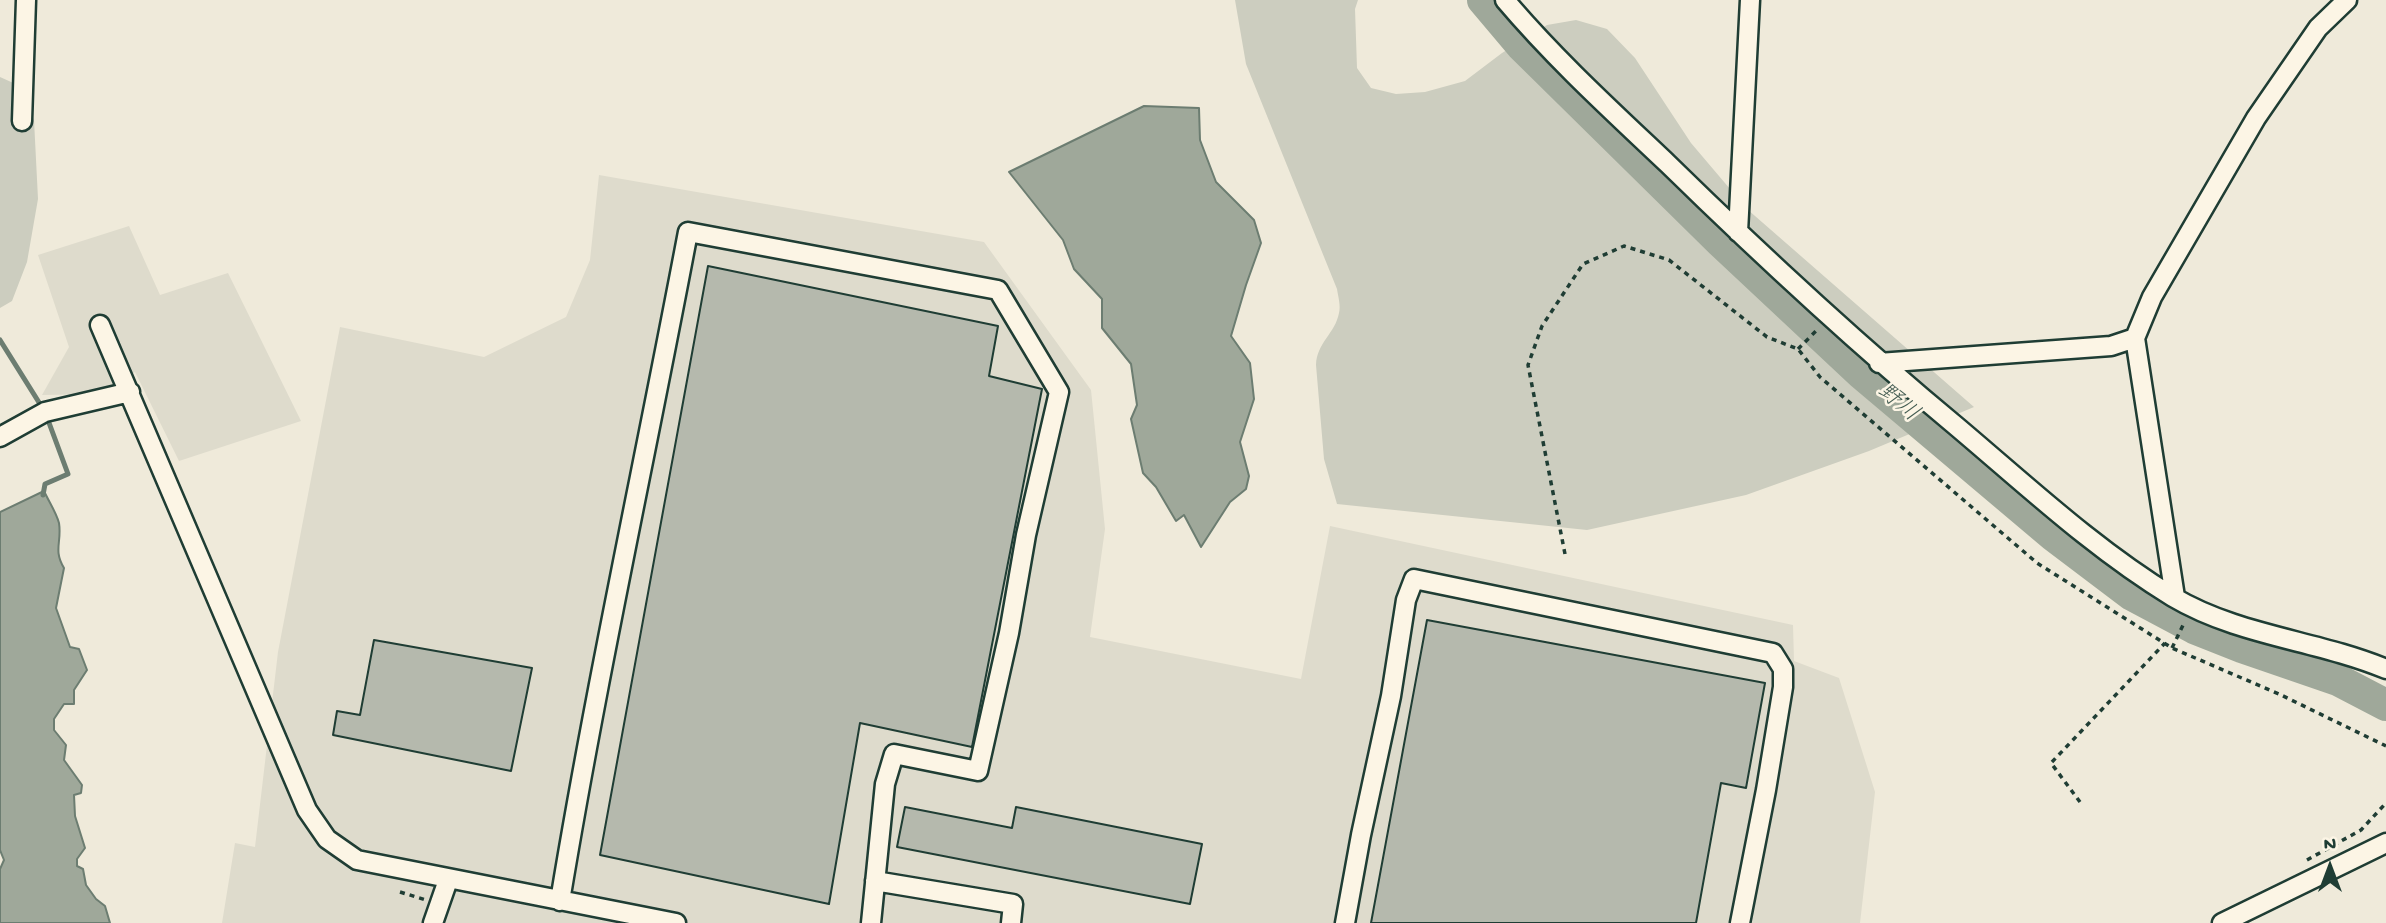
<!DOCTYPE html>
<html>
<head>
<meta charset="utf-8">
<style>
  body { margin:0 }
  #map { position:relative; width:2386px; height:923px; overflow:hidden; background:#efeada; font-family:"Gochi Hand",sans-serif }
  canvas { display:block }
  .north { position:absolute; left:2295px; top:832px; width:70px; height:70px; -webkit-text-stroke:5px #fcf5e5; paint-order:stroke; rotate:0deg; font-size:19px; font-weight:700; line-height:28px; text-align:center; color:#1f3d34 }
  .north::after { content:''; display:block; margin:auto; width:24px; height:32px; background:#1f3d34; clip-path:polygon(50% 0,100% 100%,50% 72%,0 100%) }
</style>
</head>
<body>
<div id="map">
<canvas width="2386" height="923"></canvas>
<div class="north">N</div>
</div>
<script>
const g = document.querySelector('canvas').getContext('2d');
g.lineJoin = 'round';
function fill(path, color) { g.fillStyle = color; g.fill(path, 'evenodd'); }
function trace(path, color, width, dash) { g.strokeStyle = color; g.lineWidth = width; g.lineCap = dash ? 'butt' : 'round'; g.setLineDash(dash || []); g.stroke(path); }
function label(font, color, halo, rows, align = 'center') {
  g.font = font + ' "Gochi Hand","Klee One",sans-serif'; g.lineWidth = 5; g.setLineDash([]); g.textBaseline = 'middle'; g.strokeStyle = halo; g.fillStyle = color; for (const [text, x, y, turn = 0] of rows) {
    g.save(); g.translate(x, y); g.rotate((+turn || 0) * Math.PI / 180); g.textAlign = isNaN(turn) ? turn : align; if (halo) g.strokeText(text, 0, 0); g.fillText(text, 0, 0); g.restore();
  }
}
const built = new Path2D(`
  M599 175 984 242 1091 390 1105 529 1090 637 1301 679 1330 526 1793 625 1794 661 1839 678 1875 792 1860 923H222L235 843 255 847 278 652 340 327 484 357 566 317 590 260Z
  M129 226 160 295 228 273 301 421 179 461 135 372 103 394 42 395 69 347 38 255Z`);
const green = new Path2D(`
  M1235 0H1358L1355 9 1357 68 1371 88 1396 94 1425 92 1465 81 1502 53 1547 25 1576 20 1607 29 1635 58 1691 143 1747 209 1974 407 1869 451 1746 495 1587 530 1337 504 1324 459 1316 365C1317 342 1335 334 1339 313 1341 306 1338 296 1337 289L1246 64Z
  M0 77 20 86 34 120 38 199 27 262 12 301 0 308Z`);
const water = new Path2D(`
  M1144 106 1199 108 1200 140 1216 182 1254 220 1261 243 1246 285 1231 336 1250 363 1254 399 1240 442 1249 476 1246 489 1230 502 1201 547 1184 515 1176 521 1156 487 1143 473 1131 419 1137 405 1131 364 1102 328V299L1074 269 1063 240 1009 172Z
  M44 491C49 502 56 512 59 523 62 542 53 550 64 568L56 608 70 647 79 649 87 670 74 690V704H64L54 719V730L66 745 64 760 82 785 81 793 74 795 75 816 85 848 77 859V866L83 869 86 885 96 899 105 906 110 923H0V869L4 860 0 850V512Z`);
const stream = new Path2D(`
  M0 340 45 412 68 474 45 484 43 495`);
const river = new Path2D(`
  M1483 0 1521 45 1721 242 1862 374 2054 536 2132 595 2194 628 2242 647 2338 680 2386 705`);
const building = new Path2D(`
  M708 266 998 326 989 376 1042 389 972 747 860 723 829 904 600 855Z
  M1427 620 1765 683 1746 788 1721 783 1696 923H1371Z
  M374 640 532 668 511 771 333 735 337 711 360 715Z
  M905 807 1012 828 1016 807 1202 844 1190 904 897 847Z`);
const path = new Path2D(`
  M1798 349 1819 328
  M1565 554 1528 365 1542 326 1583 264 1624 246 1669 260 1767 337 1798 349 1820 377 2037 563 2172 648 2279 694 2386 746
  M2172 648 2185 621
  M2080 802 2051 763 2165 643
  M2307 860 2361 830 2386 803
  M400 892 426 900`);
const minor = new Path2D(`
  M1505 0C1555 59 1612 111 1668 164 1761 255 1856 343 1956 426 2026 485 2094 549 2173 597 2239 636 2316 640 2386 669
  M22 121 26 0
  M1738 232 1750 0
  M100 325 307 810 327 839 357 860 676 923
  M1879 363 2111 346 2135 338
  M0 437 45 412 130 392
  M2175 597 2135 338 2152 297 2256 118 2318 28 2347 0
  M875 881 1013 904 1011 923
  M560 901C597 677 646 455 688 232L998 290 1059 392 1026 535 1009 633 978 771 894 754 885 784 871 923
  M433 923 448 880
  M1345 923 1361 835 1391 696 1406 600 1414 579 1773 653 1783 669V687L1766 790 1740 923
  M2222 923 2386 843`);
const waterNames = [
  ["野川",1897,404,40]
];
fill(built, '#dedbcc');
fill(green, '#cccdbf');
fill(water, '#9fa89a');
trace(water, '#6c7d71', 2);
trace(stream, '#6c7d71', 5);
trace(river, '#9fa89a', 32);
fill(building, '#b5b9ad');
trace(building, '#1f3d34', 2);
trace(minor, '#1f3d34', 23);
trace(path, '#1f3d34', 3.5, [5, 5]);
trace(minor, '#fcf5e5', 18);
label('italic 23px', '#455d53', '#fcf5e5', waterNames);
</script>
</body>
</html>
